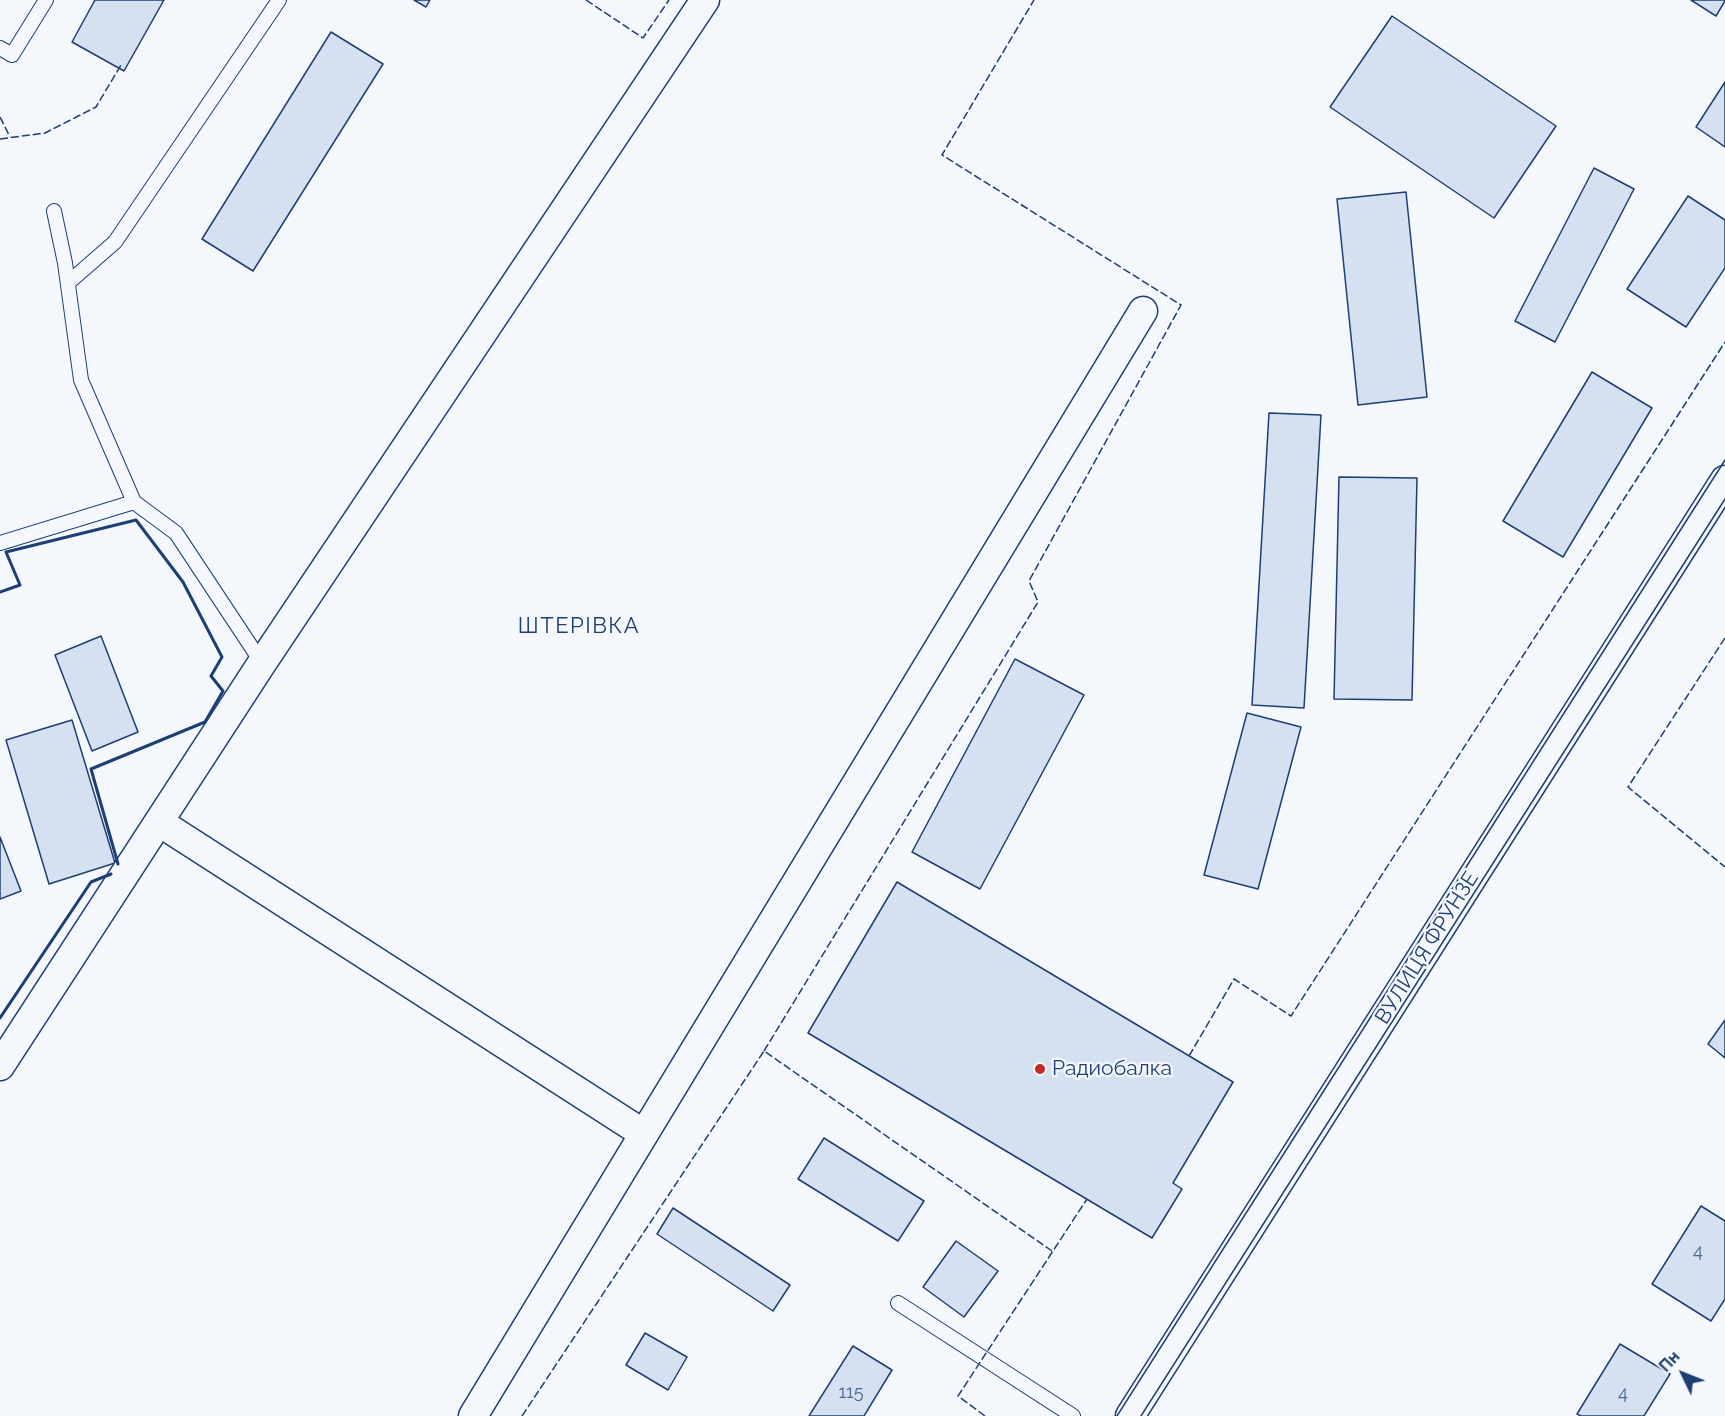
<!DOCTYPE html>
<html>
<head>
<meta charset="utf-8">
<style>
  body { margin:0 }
  #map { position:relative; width:1725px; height:1416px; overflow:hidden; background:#f4f7fb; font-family:Raleway,sans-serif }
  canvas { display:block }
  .north { position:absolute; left:1653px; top:1344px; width:60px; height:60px; -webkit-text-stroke:4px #f4f7fb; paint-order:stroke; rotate:313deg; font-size:16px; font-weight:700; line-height:24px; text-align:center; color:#1d3f73 }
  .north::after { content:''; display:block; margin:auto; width:21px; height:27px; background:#1d3f73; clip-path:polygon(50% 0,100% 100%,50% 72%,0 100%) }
</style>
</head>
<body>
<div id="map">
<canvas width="1725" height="1416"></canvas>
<div class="north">Пн</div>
</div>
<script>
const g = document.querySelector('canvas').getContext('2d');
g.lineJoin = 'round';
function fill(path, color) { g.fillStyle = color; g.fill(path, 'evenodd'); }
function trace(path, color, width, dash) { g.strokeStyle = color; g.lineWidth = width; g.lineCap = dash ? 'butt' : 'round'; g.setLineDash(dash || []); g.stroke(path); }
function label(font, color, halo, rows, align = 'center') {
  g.font = font + ' Raleway,sans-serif'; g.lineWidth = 4.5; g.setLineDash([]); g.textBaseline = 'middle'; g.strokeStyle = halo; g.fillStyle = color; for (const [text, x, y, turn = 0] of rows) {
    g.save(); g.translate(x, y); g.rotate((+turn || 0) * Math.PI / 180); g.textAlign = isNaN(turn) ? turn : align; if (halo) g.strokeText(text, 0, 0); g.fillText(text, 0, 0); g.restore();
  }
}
const building = new Path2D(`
  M95 0H164L124 71 72 42Z
  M414 0H430L426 7Z
  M1691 0H1725V1L1716 16Z
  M1392 16 1556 126 1494 218 1330 107Z
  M331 32 383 64 253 271 202 239Z
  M1725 82V147L1696 127Z
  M1594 168 1634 189 1555 342 1515 321Z
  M1406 192 1427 397 1358 405 1337 199Z
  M1688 196 1725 220V268L1686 327 1627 289Z
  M1592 372 1652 408 1563 557 1503 521Z
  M1269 413 1321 415 1304 708 1252 705Z
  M1339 477 1417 478 1412 700 1334 699Z
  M101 636 138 732 92 751 55 655Z
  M1015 659 1084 695 980 889 912 852Z
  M1247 713 1301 727 1258 889 1204 875Z
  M72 720 115 863 49 884 6 740Z
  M0 837 21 891 0 899Z
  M897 882 1233 1082 1173 1183 1182 1189 1152 1238 808 1033Z
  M1725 1020V1058L1708 1044Z
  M824 1138 924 1201 898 1241 798 1179Z
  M1701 1206 1725 1221V1299L1711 1321 1652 1284Z
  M673 1208 790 1285 773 1311 657 1234Z
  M956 1241 998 1271 964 1317 923 1287Z
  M645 1333 687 1357 668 1390 626 1365Z
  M1620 1344 1670 1374 1644 1416H1581L1577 1414Z
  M853 1346 892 1370 864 1416H809Z`);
const service = new Path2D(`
  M0 48 12 55 46 0
  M54 211 65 263 81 380 134 502 176 533 262 663
  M68 283 115 242 279 0
  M0 543 134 502
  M898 1303 1073 1416`);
const minor = new Path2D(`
  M159 822 644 1134
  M0 1066 262 663 705 0
  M473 1416 1143 311
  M1130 1416 1725 480`);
const tram = new Path2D(`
  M1117 1416 1725 460
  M1141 1416 1725 499`);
const fence = new Path2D(`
  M586 0 643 38 669 0
  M0 117 10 137
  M0 139 45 133 96 107 121 65
  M1725 638 1628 787 1725 867
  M764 1051 1038 602 1029 581 1181 305 942 155 1034 0
  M1189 1056 1234 979 1291 1016 1725 342
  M522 1416 764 1051 1052 1251
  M985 1416 958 1396 1087 1199`);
const wall = new Path2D(`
  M0 592 20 585 6 552 136 520 183 582 222 657 211 676 223 691 205 722 91 769 118 864
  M0 1018 91 882 111 874`);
const markers = [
  [1040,1069,6,"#c62828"]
];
const numberNames = [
  ["4",1698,1252],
  ["115",851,1393],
  ["4",1623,1394]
];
const streetNames = [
  ["ВУЛИЦЯ ФРУНЗЕ",1427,948,-58]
];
const poiNames = [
  ["Радиобалка",1052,1069]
];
const neighbourhoodNames = [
  ["ШТЕРІВКА",579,626]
];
fill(building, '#d5e0f0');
trace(building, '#1d3f73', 1.5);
trace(service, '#1d3f73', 16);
trace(minor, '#1d3f73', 31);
trace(service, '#f4f7fb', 14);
trace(minor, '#f4f7fb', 28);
trace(tram, '#1d3f73', 1.5);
trace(fence, '#1d3f73', 1.5, [8, 3]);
trace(wall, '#1d3f73', 3);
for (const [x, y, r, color] of markers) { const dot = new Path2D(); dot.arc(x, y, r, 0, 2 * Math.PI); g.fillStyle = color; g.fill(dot); trace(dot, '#f4f7fb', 2); }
label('18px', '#4b6792', null, numberNames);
label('21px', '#1d3f73', '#f4f7fb', streetNames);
label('21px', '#1d3f73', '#f4f7fb', poiNames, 'left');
g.letterSpacing = '1.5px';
label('22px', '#1d3f73', '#f4f7fb', neighbourhoodNames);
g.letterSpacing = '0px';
</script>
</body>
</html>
